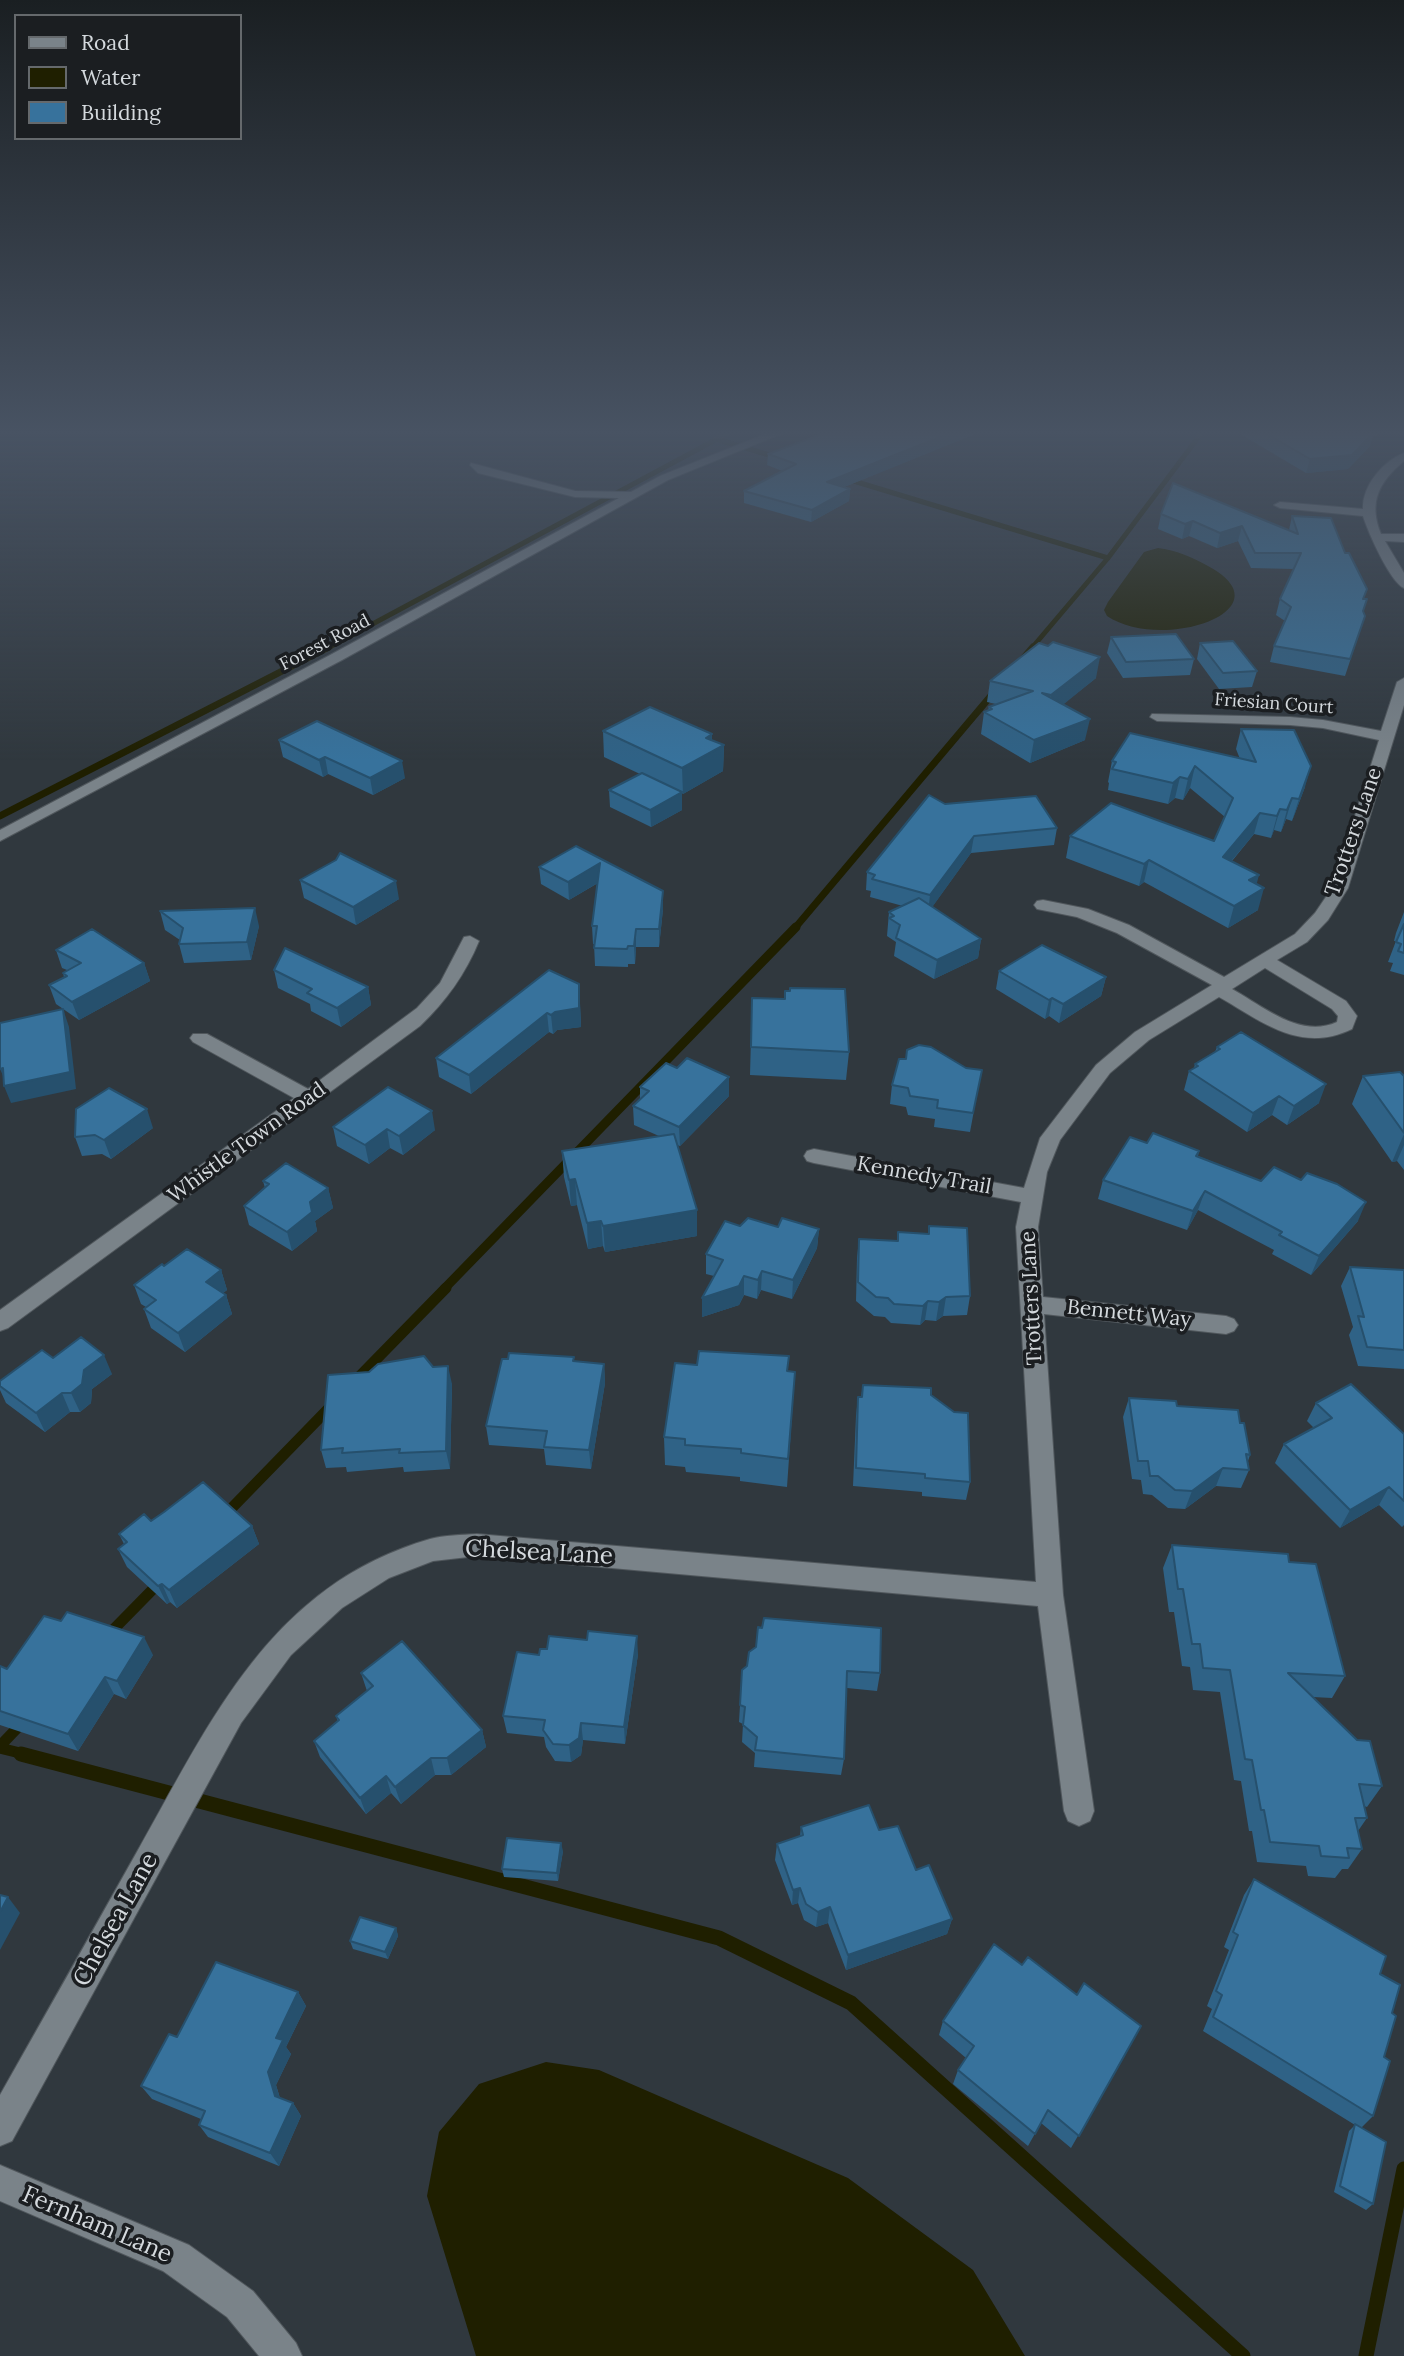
<!DOCTYPE html>
<html>
<head>
<meta charset="utf-8">
<style>
  body { margin:0 }
  #map { position:relative; width:1404px; height:2356px; overflow:hidden; background:#30383e; font-family:Lora,serif }
  canvas { display:block }
  .legend { position:absolute; left:14px; top:14px; width:228px; height:126px; box-sizing:border-box; background:#1b1e21; border:2px solid #65696c; margin:0; padding:9px 12px; list-style:none; font-size:21px; color:#d4d9dd }
  .legend li { display:flex; align-items:center; gap:14px; height:35px }
  .legend b { width:35px; border:2px solid #65696c }
</style>
</head>
<body>
<div id="map">
<canvas width="1404" height="2356"></canvas>
<ul class="legend">
<li><b style="height:9px;background:#7a8389"></b>Road</li>
<li><b style="height:19px;background:#1f1f00"></b>Water</li>
<li><b style="height:19px;background:#37729c"></b>Building</li>
</ul>
</div>
<script>
const g = document.querySelector('canvas').getContext('2d');
g.lineJoin = 'round';
function fill(path, color) { g.fillStyle = color; g.fill(path, 'evenodd'); }
function trace(path, color, width, dash) { g.strokeStyle = color; g.lineWidth = width; g.lineCap = dash ? 'butt' : 'round'; g.setLineDash(dash || []); g.stroke(path); }
function label(font, color, halo, rows, align = 'center') {
  g.font = font + ' Lora,serif'; g.lineWidth = 7; g.setLineDash([]); g.textBaseline = 'middle'; g.strokeStyle = halo; g.fillStyle = color; for (const [text, x, y, turn = 0] of rows) {
    g.save(); g.translate(x, y); g.rotate((+turn || 0) * Math.PI / 180); g.textAlign = isNaN(turn) ? turn : align; if (halo) g.strokeText(text, 0, 0); g.fillText(text, 0, 0); g.restore();
  }
}
const water = new Path2D(`
  M1158 548C1176 550 1192 557 1208 566 1290 610 1162 653 1107 616L1104 610 1108 602 1144 552Z
  M546 2062 599 2070 848 2178 973 2270 1025 2356H476L427 2196 439 2132 479 2084Z`);
const streamFar4 = new Path2D(`
  M716 439 779 458
  M847 479 1108 558
  M326 649 732 431
  M1031 649 1108 558 1203 431`);
const streamFar3 = new Path2D(`
  M1021 661 1033 647
  M0 816 329 647
  M795 928 995 691`);
const streamFar2 = new Path2D(`
  M444 1289 796 927`);
const streamFar1 = new Path2D(`
  M356 1380 446 1288
  M224 1516 333 1404
  M107 1636 160 1582
  M0 1746 23 1722
  M0 1748 28 1755`);
const stream = new Path2D(`
  M21 1754 719 1938 851 2003 1243 2356
  M1366 2356 1404 2169`);
const street = new Path2D(`
  M773 431H788L668 480 342 660 0 841V830L332 654 619 498 575 497 478 473 470 465 471 463 575 491 631 492 660 476Z
  M1396 431H1404V435Z
  M1404 453V461C1379 482 1368 502 1381 534H1404V542L1385 541 1404 573V588C1390 582 1368 532 1363 516L1280 508 1274 505 1280 502 1363 509C1362 486 1383 461 1404 453Z
  M1404 678V705L1348 888 1328 920 1307 942 1277 960 1346 1001 1357 1016 1352 1029C1300 1054 1263 1022 1219 997L1149 1040 1110 1073 1060 1140 1047 1172 1038 1227 1043 1297 1226 1316 1234 1319 1238 1325 1234 1331 1226 1334 1044 1314 1063 1595 1094 1811 1090 1821 1079 1826 1068 1821 1064 1811 1038 1606 477 1556 433 1561 389 1578 342 1608 291 1655 241 1723 12 2141 0 2146V2095C46 2014 92 1932 138 1850 212 1719 271 1585 430 1539 444 1535 462 1535 477 1534L1036 1582 1016 1227 1021 1202 814 1163 807 1161 804 1156 807 1151 814 1149 1024 1188 1040 1138 1096 1065 1135 1032 1212 985 1117 933 1077 917 1037 909 1034 905 1037 901 1043 900 1088 909 1129 925 1224 977 1295 934 1315 913 1332 888 1379 740 1323 728 1290 725 1157 721 1150 717 1152 714 1290 717 1323 720 1381 731 1397 682ZM1265 968 1332 1009 1338 1016 1337 1022C1300 1039 1263 1006 1232 989Z
  M470 936 479 941C465 975 446 1001 420 1026L8 1328 0 1331V1310L294 1098 193 1042 190 1038 193 1034H207L308 1089 417 1008 440 983 464 937Z
  M0 2165 189 2245 253 2291 296 2343 302 2356H259L227 2317 163 2271 0 2201Z`);
const wall = new Path2D(`
  M830 431H975V434L844 487 850 489 849 501 811 522 744 503V491L782 471 767 465 768 454Z
  M1235 431H1384L1382 433 1373 436 1370 446 1348 469 1306 473Z
  M1161 514 1289 530 1292 516 1345 553 1364 599 1363 612 1365 616 1345 676 1270 662 1274 646 1285 621 1276 615 1280 599 1294 569 1251 568 1238 541 1217 548 1189 536 1182 539 1158 529Z
  M1111 637 1194 659 1190 675 1123 678 1107 653Z
  M1200 643 1257 671 1252 687 1219 689 1197 659Z
  M1096 678 1063 704 1085 740 1030 763 981 734 984 712 988 711 989 707 996 704 987 702 990 681Z
  M1241 729 1305 787 1292 821 1286 819 1281 832 1274 830 1271 838 1254 834 1232 861 1257 884 1258 910 1228 928 1144 882 1139 886 1066 858 1070 836 1214 841 1225 817 1190 788 1183 800 1175 798 1168 804 1108 790 1109 783 1108 782 1112 761 1240 759 1236 749Z
  M603 731 712 741 724 745 723 771 683 794 682 793V810L651 827 610 807 609 790 640 774 604 757Z
  M279 740 405 778 373 795 328 774 323 777 283 757Z
  M945 804 1057 828 1054 845 971 853 932 907 981 939 978 958 934 979 894 956 896 942 887 936 889 912 903 906 870 897 871 891 866 890 867 872Z
  M576 846 663 909 659 947H636L635 964H628V967L595 966 594 944H593L592 926 598 883 569 900 541 884 539 867Z
  M336 860 399 899 356 925 304 898 300 880Z
  M160 911 259 926 251 960 184 963 179 944 180 940 165 930Z
  M1404 912V975L1390 971 1393 963 1388 962 1396 941H1394L1396 933Z
  M56 950 144 963 150 981 79 1020 56 1004 49 985 64 977 63 973 67 970 62 968Z
  M274 970 368 987 371 1005 341 1027 311 1011 310 1004 278 988Z
  M549 970 580 1003 581 1027 557 1030 553 1034 549 1032 471 1094 439 1077 436 1058Z
  M999 971 1106 977 1101 996 1059 1023 1049 1016 1045 1019 996 989Z
  M785 991 849 1052 846 1080 750 1075 752 998 784 999Z
  M1217 1047 1319 1103 1287 1125 1272 1115 1247 1132 1184 1090 1189 1071 1194 1068 1195 1064 1215 1052Z
  M677 1068 729 1077V1096L680 1146 677 1145 697 1210V1236L605 1252 603 1246 588 1249 577 1205 571 1206 564 1177 562 1151 659 1136 634 1125 633 1106 640 1099V1087Z
  M1363 1076H1404V1170L1397 1161 1392 1162 1352 1104Z
  M892 1085 978 1089 970 1132 934 1127 935 1119 908 1115 906 1107 890 1104Z
  M333 1127 435 1130 403 1155 390 1148 369 1164 337 1146Z
  M153 1128 111 1159 102 1154 82 1156 75 1137Z
  M1147 1143 1199 1151 1198 1156 1358 1221 1311 1275 1272 1254 1274 1250 1198 1210 1187 1230 1098 1199 1103 1180Z
  M263 1181 328 1188 333 1208 315 1221 317 1231 292 1251 249 1225 244 1206 265 1188Z
  M740 1226 819 1229 817 1248 792 1299 761 1290 757 1299 744 1295 739 1305 702 1317 714 1276 706 1274V1254Z
  M929 1226 970 1296 967 1315 943 1316 936 1321 925 1320 920 1325 891 1323 885 1317 874 1316 856 1301 857 1258 859 1239 897 1241 898 1232 928 1234Z
  M164 1266 221 1270 227 1290 223 1293 226 1295 232 1314 185 1352 151 1328 144 1309 146 1307 141 1304 134 1285Z
  M1350 1267 1404 1270V1369L1358 1366 1349 1335 1353 1327 1341 1286Z
  M53 1358 112 1374 92 1389 91 1403 80 1412H70L45 1432 6 1403 0 1390V1381Z
  M574 1361 604 1364 605 1383 591 1469 546 1465 544 1449 489 1445 486 1426Z
  M433 1367 452 1384 450 1469 404 1472 403 1467 347 1472 346 1467 326 1468 321 1450Z
  M788 1371 795 1372 787 1487 740 1481V1477L686 1472 685 1467 665 1465 664 1437Z
  M863 1385 931 1395 970 1482 966 1500 922 1496V1492L853 1486 856 1416 858 1397H861Z
  M1129 1398 1177 1406 1240 1423 1250 1455 1248 1461 1249 1470 1241 1488 1216 1486 1185 1509 1168 1508 1152 1495 1143 1494 1141 1480 1132 1479 1123 1417Z
  M1316 1403 1404 1434V1525L1402 1527 1379 1505 1340 1528 1275 1463 1284 1444 1314 1428 1307 1421Z
  M151 1521 252 1526 259 1544 177 1608 170 1602 167 1604 127 1567 118 1549 124 1544 119 1534Z
  M1172 1545 1289 1562 1345 1676 1332 1698 1313 1697 1382 1786 1367 1807 1364 1806 1367 1818 1358 1831 1362 1849 1348 1869H1342L1335 1878 1308 1876 1306 1866 1257 1862 1252 1831H1249L1241 1781 1234 1780 1220 1692 1193 1690 1190 1667 1182 1666 1174 1612H1169L1163 1568Z
  M749 1652 880 1673 877 1691 847 1688 844 1759 841 1775 754 1767 755 1753 742 1742 743 1724 739 1722 740 1705 747 1666Z
  M638 1654 625 1744 583 1740 581 1755 571 1762 555 1761 546 1747 544 1737 507 1733 503 1716 539 1655Z
  M153 1655 126 1699 114 1694 78 1751 0 1725V1666L7 1669Z
  M361 1673 482 1730 486 1747 451 1775H435L401 1804 391 1793 366 1814 320 1757 314 1741 338 1722 336 1716 367 1691Z
  M801 1827 879 1830 916 1870 952 1919 947 1934 846 1970 828 1923 816 1927 804 1920 798 1903 792 1905 775 1860 777 1844 800 1836Z
  M563 1851 558 1881 504 1877 502 1869Z
  M1254 1879 1380 1974 1392 2013 1373 2116 1361 2128 1373 2204 1366 2210 1334 2192 1349 2131 1355 2125 1203 2031 1212 2009 1207 2006 1229 1950 1224 1947 1244 1895Z
  M396 1928 398 1936 388 1959 353 1949 350 1941Z
  M1022 1965 1077 1995 1141 2026 1071 2148 1041 2123 1028 2146 953 2084 958 2070 966 2058 939 2035 943 2021Z
  M298 1992 306 2006 286 2047 291 2054 276 2085 280 2098 293 2103 301 2116 279 2166 208 2137 199 2125 201 2119 152 2099 141 2086 177 2037Z`);
const shadedWall = new Path2D(`
  M955 431H975V434L827 494V482Z
  M1366 431H1384L1382 433 1373 436 1370 446 1348 469 1306 473 1310 459Z
  M850 489 849 501 811 522 812 510Z
  M1193 521 1189 536 1182 539 1185 524Z
  M1242 526 1238 541 1217 548 1220 533Z
  M1100 657 1096 678 1048 717 1051 695Z
  M1090 719 1085 740 1030 763 1034 740Z
  M712 734V752L724 745 723 771 683 794 682 768 706 738Z
  M325 757 328 774 323 777 319 760Z
  M402 761 405 778 373 795 370 778Z
  M1195 766 1190 788 1183 800 1188 779Z
  M1311 766 1305 787 1292 821 1299 799Z
  M1180 777 1175 798 1168 804 1173 783Z
  M682 792V810L651 827 650 810Z
  M1292 798 1286 819 1281 832 1287 810Z
  M1280 809 1274 830 1271 838 1277 816Z
  M1260 813 1254 834 1217 878 1223 857Z
  M974 836 971 853 928 913 930 895Z
  M1149 860 1144 882 1139 886 1144 864Z
  M600 863 601 881 569 900 568 882Z
  M1259 875 1254 894 1264 888 1258 910 1228 928 1234 906 1249 880Z
  M396 881 399 899 356 925 353 907Z
  M663 891V909L659 947V929Z
  M255 908 259 926 251 960 247 942Z
  M636 929V947L635 964 634 946Z
  M981 939 978 958 934 979 937 960Z
  M144 963 150 981 79 1020 72 1002Z
  M1106 977 1101 996 1059 1023 1063 1004Z
  M579 984 581 1027 557 1030 553 1034 551 1015Z
  M368 987 371 1005 341 1027 337 1008Z
  M1052 998 1049 1016 1045 1019 1049 1000Z
  M63 1009 69 1027 76 1089 11 1103 4 1086 7 1085 0 1069Z
  M547 1013 549 1032 471 1094 469 1075Z
  M729 1077V1096L680 1146 679 1127Z
  M1326 1084 1319 1103 1287 1125 1294 1106Z
  M1279 1096 1272 1115 1247 1132 1253 1113Z
  M147 1109 153 1128 111 1159 104 1140Z
  M432 1111 435 1130 403 1155 399 1136Z
  M387 1129 390 1148 369 1164 365 1145Z
  M1404 1134V1145L1397 1161 1392 1162Z
  M575 1179 577 1205 571 1206 569 1180Z
  M328 1188 333 1208 315 1221 317 1231 292 1251 287 1232 310 1202Z
  M1205 1191 1198 1210 1187 1230 1193 1211Z
  M1366 1202 1358 1221 1311 1275 1319 1256Z
  M697 1210V1236L605 1252 603 1226Z
  M601 1221 603 1246 588 1249 587 1223Z
  M819 1229 817 1248 792 1299 793 1280Z
  M221 1270 227 1290 213 1301 206 1282Z
  M762 1271 761 1290 757 1299 758 1280Z
  M744 1276V1295L739 1305 702 1317V1298Z
  M226 1295 232 1314 185 1352 178 1333Z
  M946 1297 943 1316 936 1321 939 1302Z
  M928 1301 925 1320 920 1325 923 1306Z
  M104 1355 112 1374 92 1389 91 1403 80 1412 71 1393 84 1370Z
  M604 1364 605 1383 591 1469 589 1450Z
  M448 1366 452 1384 450 1469 446 1451Z
  M62 1393 70 1412 45 1432 36 1413Z
  M1223 1468 1216 1486 1185 1509 1192 1491Z
  M1389 1487 1379 1505 1340 1528 1350 1510Z
  M252 1526 259 1544 177 1608 169 1590Z
  M162 1584 170 1602 167 1604 158 1586Z
  M637 1636 638 1654 625 1744 624 1727Z
  M144 1637 153 1655 126 1699 117 1681Z
  M105 1677 114 1694 78 1751 68 1734Z
  M581 1723 583 1740 581 1755 571 1762 569 1745Z
  M482 1730 486 1747 451 1775 447 1758Z
  M431 1758 435 1775 401 1804 395 1787Z
  M386 1776 391 1793 366 1814 360 1798Z
  M561 1843 563 1851 558 1881 557 1873Z
  M800 1888 798 1903 792 1905 793 1890Z
  M8 1897 20 1913 0 1950V1912Z
  M830 1907 828 1923 816 1927 818 1912Z
  M952 1919 947 1934 846 1970 848 1955Z
  M396 1928 398 1936 388 1959 385 1952Z
  M298 1992 306 2006 286 2047 291 2054 276 2085 283 2109 275 2096 268 2072 276 2038Z
  M293 2103 301 2116 279 2166 270 2153Z`);
const building = new Path2D(`
  M830 431H955L827 482 850 489 812 510 744 491 796 464 768 454Z
  M1262 431H1369L1374 432 1352 455 1310 459Z
  M1173 483 1298 534 1292 516 1331 518 1345 553H1349L1367 589 1363 599H1367L1363 611 1365 616 1350 659 1274 646 1291 607 1280 599 1301 553H1255L1242 526 1220 533 1193 521 1185 524 1161 514Z
  M1176 634 1194 659 1126 662 1111 637Z
  M1233 641 1257 671 1223 673 1200 643Z
  M1053 642 1100 657 1051 695 1042 693 1090 719 1034 740 984 712 992 709 989 707 1033 691 990 681 1039 643 1048 646Z
  M650 707 712 734 706 738 724 745 682 768 603 731Z
  M317 721 402 761 370 778 325 757 319 760 279 740Z
  M1241 729 1294 730 1311 766 1299 799 1292 798 1287 810 1280 809 1277 816 1260 813 1223 857 1259 875 1249 880 1264 888 1234 906 1149 860 1144 864 1070 836 1111 803 1214 841 1233 798 1195 766 1188 779 1180 777 1173 783 1112 769 1116 762 1112 761 1130 733 1256 762Z
  M642 773 682 792 650 810 609 790Z
  M929 795 945 804 1036 796 1057 828 974 836 930 895 872 879 875 875 867 872Z
  M576 846 663 891 659 929H636L634 946H628L627 949 594 948 597 926H592L600 863 568 882 539 867Z
  M340 853 396 881 353 907 300 880 336 860Z
  M919 898 981 939 937 960 896 938 900 925 889 918 894 916 889 912Z
  M255 908 247 942 179 944 183 928 160 911Z
  M1404 924V953L1398 951 1401 944 1396 942Z
  M92 929 144 963 72 1002 49 985 67 976 63 973 81 963 56 950Z
  M1042 945 1106 977 1063 1004 1052 998 1049 1000 999 971Z
  M285 948 368 987 337 1008 307 993 312 989 274 970Z
  M549 970 579 984V1008L555 1012 551 1015 547 1013 469 1075 436 1058Z
  M790 988 845 989 849 1052 751 1047 752 998 785 999V991H790Z
  M63 1009 70 1072 4 1086 3 1068 0 1069V1023Z
  M1241 1032 1326 1084 1294 1106 1279 1096 1253 1113 1189 1071 1198 1066 1195 1064 1220 1049 1217 1047Z
  M919 1045 931 1047 966 1068 982 1070 973 1113 937 1108 938 1100 910 1096 908 1088 892 1085 899 1059H906L907 1050Z
  M687 1058 729 1077 679 1127 633 1106 649 1091 640 1087 666 1063 677 1068Z
  M1400 1072 1404 1076V1133L1363 1076Z
  M388 1087 432 1111 399 1136 387 1129 365 1145 333 1127Z
  M109 1088 147 1109 104 1140 95 1135 75 1137 76 1109Z
  M1153 1133 1199 1151 1196 1156 1261 1181 1274 1167 1301 1180 1307 1173 1337 1184 1366 1202 1319 1256 1279 1235 1282 1232 1205 1191 1193 1211 1103 1180 1130 1137 1147 1143Z
  M674 1134 697 1210 603 1226 601 1221 587 1223 575 1179 569 1180 562 1151Z
  M286 1163 328 1188 310 1202 312 1212 287 1232 244 1206 269 1184 263 1181Z
  M748 1218 778 1227 782 1218 819 1229 793 1280 762 1271 758 1280 744 1276 739 1286 702 1298 723 1260 706 1254 725 1221 740 1226Z
  M929 1226 967 1228 970 1296 946 1297 939 1302 928 1301 923 1306 894 1304 888 1298 876 1297 858 1282 859 1239 898 1241V1232L929 1234Z
  M187 1249 221 1270 206 1282 226 1295 178 1333 144 1309 156 1300 134 1285 162 1264 164 1266Z
  M1350 1267 1404 1270V1350L1367 1347 1358 1316 1364 1317Z
  M81 1337 104 1355 84 1370 82 1384 71 1393H62L36 1413 0 1386V1381L42 1350 53 1358Z
  M699 1351 789 1356 787 1371 795 1372 788 1459 741 1453V1449L685 1445V1439L664 1437 675 1363 697 1365Z
  M509 1353 574 1357 573 1361 604 1364 589 1450 544 1447 547 1431 486 1426 502 1359H508Z
  M424 1356 433 1367 448 1366 446 1451 399 1453 400 1449 342 1453 343 1448 321 1450 328 1375 369 1372 378 1364Z
  M1351 1384 1404 1434V1501L1389 1487 1350 1510 1284 1444 1332 1418 1316 1403Z
  M863 1385 931 1388V1395L954 1412 968 1413 970 1482 925 1478V1474L856 1468 858 1397H862Z
  M1129 1398 1176 1401 1177 1406 1238 1410 1240 1423H1244L1250 1455 1246 1454 1249 1470 1223 1468 1192 1491 1175 1490 1158 1476H1150L1148 1461H1138Z
  M203 1482 252 1526 169 1590 162 1584 158 1586 118 1549 127 1542 119 1534 144 1514 151 1521 164 1512Z
  M1172 1545 1288 1554 1289 1562 1316 1564 1345 1676 1288 1673 1357 1740 1370 1741 1382 1786 1359 1784 1367 1818H1355L1362 1849 1347 1848 1349 1858 1321 1856 1319 1846 1270 1842 1264 1810H1261L1252 1760 1245 1759 1230 1670 1203 1668 1200 1644H1192L1183 1589H1178Z
  M67 1612 144 1637 117 1681 105 1677 68 1734 0 1711V1666L7 1669 44 1616 61 1621Z
  M764 1618 881 1628 880 1673 847 1671 844 1759 755 1750 757 1737 743 1725 745 1707 740 1705 742 1670 747 1666 749 1652 756 1647 758 1627 762 1628Z
  M588 1631 637 1636 624 1727 581 1723 579 1738 569 1745 553 1744 543 1730 545 1720 503 1716 517 1652 539 1655 540 1649H547L549 1636 587 1640Z
  M402 1641 482 1730 447 1758H431L395 1787 386 1776 360 1798 314 1741 339 1720 336 1716 373 1686 361 1673Z
  M869 1805 879 1830 898 1826 916 1870 929 1865 952 1919 848 1955 830 1907 818 1912 806 1904 800 1888 793 1890 777 1844 803 1835 801 1827Z
  M507 1838 561 1843 557 1873 502 1869Z
  M1254 1879 1386 1956 1380 1974 1400 1985 1392 2013 1396 2016 1384 2057 1390 2061 1373 2116 1213 2017 1222 1995 1216 1991 1238 1935 1233 1932Z
  M0 1895 8 1897 0 1912Z
  M360 1917 396 1928 385 1952 350 1941Z
  M994 1944 1022 1965 1028 1957 1077 1995 1084 1983 1141 2026 1079 2136 1048 2110 1035 2134 958 2070 974 2046 943 2021Z
  M216 1962 298 1992 276 2038 283 2040 268 2072 275 2096 293 2103 270 2153 199 2125 205 2111 141 2086 169 2034 177 2037Z
  M1355 2124 1386 2142 1373 2204 1340 2186Z`);
const farStreetnames = [
  ["Forest Road",325,643,-28],
  ["Friesian Court",1274,704,4]
];
const streetNames = [
  ["Trotters Lane",1354,832,-71],
  ["Whistle Town Road",247,1143,-36],
  ["Kennedy Trail",924,1176,10],
  ["Trotters Lane",1032,1298,-93],
  ["Bennett Way",1129,1314,6]
];
const nearStreetnames = [
  ["Chelsea Lane",539,1553,3],
  ["Chelsea Lane",116,1920,-61],
  ["Fernham Lane",97,2225,23]
];
fill(water, '#1f1f00');
trace(streamFar4, '#1f1f00', 5);
trace(streamFar3, '#1f1f00', 7);
trace(streamFar2, '#1f1f00', 9);
trace(streamFar1, '#1f1f00', 11);
trace(stream, '#1f1f00', 15);
trace(street, '#50575c', 2);
fill(street, '#7a8389');
fill(wall, '#2f6286');
fill(shadedWall, '#26506d');
fill(building, '#37729c');
trace(building, '#26506d', 2);
const sky = g.createLinearGradient(0, 0, 0, 761);
sky.addColorStop(0, '#1a1f22');
sky.addColorStop(0.57, '#485363');
sky.addColorStop(1, '#48536300');
g.fillStyle = sky;
g.fillRect(0, 0, 1404, 761);
label('18px', '#d4d9dd', '#1b1e21', farStreetnames);
label('21px', '#d4d9dd', '#1b1e21', streetNames);
label('24px', '#d4d9dd', '#1b1e21', nearStreetnames);
</script>
</body>
</html>
